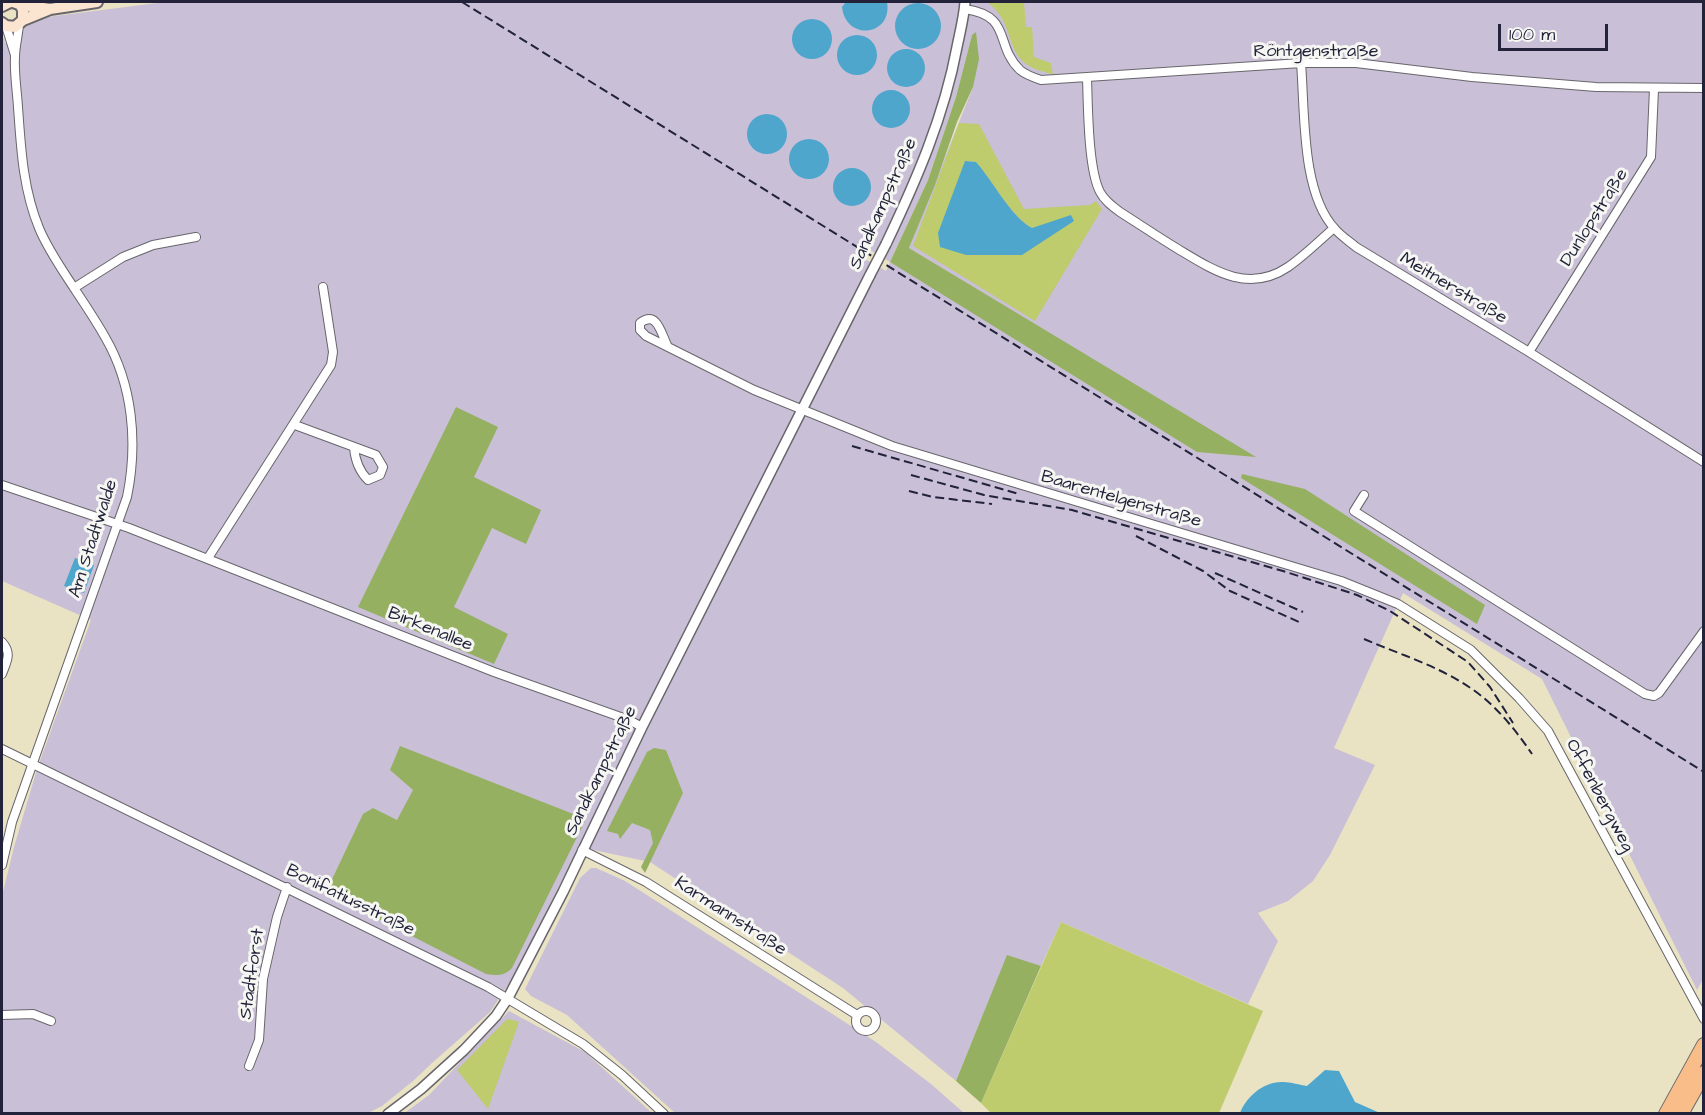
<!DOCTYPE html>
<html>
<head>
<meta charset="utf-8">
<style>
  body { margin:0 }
  #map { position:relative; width:1705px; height:1115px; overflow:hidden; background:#e9e3c4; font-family:"Architects Daughter",sans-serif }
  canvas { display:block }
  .frame { position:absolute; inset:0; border:3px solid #22223b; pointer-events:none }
  .scale { position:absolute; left:1498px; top:24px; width:110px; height:27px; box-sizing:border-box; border:3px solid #22223b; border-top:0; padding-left:8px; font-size:18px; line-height:21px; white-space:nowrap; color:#22223b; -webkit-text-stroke:4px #f6f6f2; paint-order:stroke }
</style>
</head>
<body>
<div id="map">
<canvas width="1705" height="1115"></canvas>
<div class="frame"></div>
<div class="scale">100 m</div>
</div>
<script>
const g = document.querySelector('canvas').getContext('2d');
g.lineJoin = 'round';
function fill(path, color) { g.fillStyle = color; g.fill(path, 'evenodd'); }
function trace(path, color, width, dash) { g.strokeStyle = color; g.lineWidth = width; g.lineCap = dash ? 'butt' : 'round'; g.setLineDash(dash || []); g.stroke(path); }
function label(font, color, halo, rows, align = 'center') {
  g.font = font + ' "Architects Daughter",sans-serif'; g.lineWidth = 6; g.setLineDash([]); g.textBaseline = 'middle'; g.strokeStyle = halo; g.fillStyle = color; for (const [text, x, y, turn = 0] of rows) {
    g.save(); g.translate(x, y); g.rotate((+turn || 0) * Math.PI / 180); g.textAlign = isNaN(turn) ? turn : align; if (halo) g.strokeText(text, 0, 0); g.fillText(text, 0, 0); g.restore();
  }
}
const industrial = new Path2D(`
  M165 2H1703V979L1697 990 1542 679 1403 593 1334 748 1375 765 1330 855 1313 881 1288 901 1258 913 1278 941 1248 1004 1061 922 1041 966 1006 959 956 1081 843 988 650 862 579 847 512 979 490 1012 432 1063 413 1081 382 1106 368 1113H2V896L14 847 37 769 91 620 2 581V38H4L5 43 22 41V33L26 25 39 18ZM972 35 973 87 909 248 1254 457 890 262 928 180 956 97ZM870 250 890 262 886 271 865 259Z
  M591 868H596L625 881 876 1042 931 1084 964 1113H675L567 1015 531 996 525 989 580 878Z
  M509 1011 585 1052 652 1113 403 1114 429 1095Z`);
const green = new Path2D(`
  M987 2H1024L1026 27H1032L1034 57 1051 63 1053 74C997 64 1022 28 987 2Z
  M959 123 979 124 1024 209 1090 205 1096 201 1102 209 1035 321 913 246ZM966 161 976 162C993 182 1011 217 1032 228L1049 224 966 255Z
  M1061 922 1263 1011 1219 1113 992 1114 981 1103Z
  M510 1019 519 1022 488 1109 457 1070 506 1020Z`);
const forest = new Path2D(`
  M976 32 979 59 973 87 957 122 935 185 909 248 1256 457 1197 452 890 262 928 180 956 97 972 35Z
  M456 407 498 427 474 477 541 510 526 544 492 528 454 607 508 634 494 664 358 607Z
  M1242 474 1305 489 1485 605 1477 624 1241 478Z
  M400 746 586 819 512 968C505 976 496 976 486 974L326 892 363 814 373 808 397 820 413 790 390 770Z
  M654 748 666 750 683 793 645 873 641 867 653 843 650 830 632 823 620 839 618 834 607 831 647 752Z
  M1007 955 1041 966 981 1103 956 1081Z`);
const water = new Path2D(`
  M846 2H887C893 36 846 42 842 7Z
  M895 26a23 23 0 1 1 46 0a23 23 0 1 1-46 0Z
  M792 39a20 20 0 1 1 40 0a20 20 0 1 1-40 0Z
  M837 55a20 20 0 1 1 40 0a20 20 0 1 1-40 0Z
  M887 68a19 19 0 1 1 38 0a19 19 0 1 1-38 0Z
  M872 109a19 19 0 1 1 38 0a19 19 0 1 1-38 0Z
  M747 134a20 20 0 1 1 40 0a20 20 0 1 1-40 0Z
  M789 159a20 20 0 1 1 40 0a20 20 0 1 1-40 0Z
  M965 161 976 162C993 181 1011 217 1032 228L1071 215 1074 221 1022 255H966L940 247 938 233Z
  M833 187a19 19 0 1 1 38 0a19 19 0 1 1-38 0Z
  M75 558 94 565 84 593 64 586Z
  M1325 1070 1339 1071 1355 1102 1380 1113H1240C1246 1097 1264 1081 1283 1082 1291 1082 1300 1085 1307 1086Z`);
const minor = new Path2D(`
  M965 9C1013 16 994 45 1020 70 1026 75 1035 78 1041 80L1301 63H1356L1472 77 1596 87 1704 88
  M6 26 15 55
  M1301 63C1305 111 1301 193 1335 229 1341 236 1349 241 1356 247L1529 352 1704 462
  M1087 78C1088 106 1088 169 1100 192 1104 200 1112 206 1120 212 1139 224 1158 237 1178 249 1213 270 1248 294 1288 267 1304 256 1319 241 1334 228
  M74 288 123 257 153 245 196 237
  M667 345C661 333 657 310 640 323V330L646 336 754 390 892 446 1341 581 1398 604 1471 650 1519 698 1548 731 1704 1019
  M1529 352 1651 157 1654 89
  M295 425 376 455 383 467 380 475 368 480C359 471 355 460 354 447
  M2 485 129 528 494 672 629 720 642 727
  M1364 495 1354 511 1645 694 1654 696 1659 693 1704 631
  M208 558 331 365 333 352 323 287
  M2 642C12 653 7 661 2 674
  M2 749 488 987 583 1044 622 1075 664 1114
  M582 850 646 882 857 1015
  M2 865 12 822 127 497C138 443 133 385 105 337 96 321 86 306 76 291 63 271 48 250 39 228 23 189 21 149 18 107 17 91 14 73 15 57 15 47 18 36 19 25
  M856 1021a10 10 0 1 1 20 0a10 10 0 1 1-20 0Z
  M2 1015 33 1014 51 1021
  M249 1066 259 1040 263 979 277 917 287 887`);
const tertiary = new Path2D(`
  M886 244C916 181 944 117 957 47 960 32 964 17 965 2
  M388 1114 421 1089 464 1050 496 1016 508 998 563 892 642 727 870 275`);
const secondary = new Path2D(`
  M21 5 50 9
  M2 6 10 2
  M23 20 50 9 97 2
  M2 23 6 26 15 27 23 20V9L19 4 13 2`);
const motorway = new Path2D(`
  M1666 1114 1704 1045
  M1681 1114 1704 1073`);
const rail = new Path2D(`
  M462 2 1704 772
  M852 446 1019 494
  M911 475 984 495 1072 510 1283 571 1357 595 1390 611 1468 662 1490 687 1513 723
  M909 491 933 497 992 504
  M1136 536 1203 571 1230 591 1299 622
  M1215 573 1303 612
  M1364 639C1399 654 1438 666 1469 687 1495 704 1515 729 1532 754`);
const tertiaryBridge = new Path2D(`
  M870 275 886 244`);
const streetNames = [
  ["Röntgenstraße",1316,52],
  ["Sandkampstraße",884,204,-66],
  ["Dunlopstraße",1595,218,-58],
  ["Meitnerstraße",1453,289,31],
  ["Baarentelgenstraße",1121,500,16],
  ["Am Stadtwalde",94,539,-72],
  ["Birkenallee",430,630,22],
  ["Sandkampstraße",602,771,-64],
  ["Offenbergweg",1599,796,62],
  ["Bonifatiusstraße",350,901,26],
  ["Karmannstraße",730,917,33],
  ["Stadtforst",253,974,-82]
];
fill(industrial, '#c9bfd7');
fill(green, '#becc6e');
fill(forest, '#96b061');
fill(water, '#4fa6cc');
trace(minor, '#68666b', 10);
trace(tertiary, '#68666b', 12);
trace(secondary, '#68666b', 14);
trace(motorway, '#68666b', 16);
trace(minor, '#fff', 8);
trace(tertiary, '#fff', 9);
trace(secondary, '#fce5d0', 10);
trace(motorway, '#f8bd89', 14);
trace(rail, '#22223b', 2, [9, 4.5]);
trace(tertiaryBridge, '#68666b', 12, []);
trace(tertiaryBridge, '#fff', 9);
label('18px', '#22223b', '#f6f6f2', streetNames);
</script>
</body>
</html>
